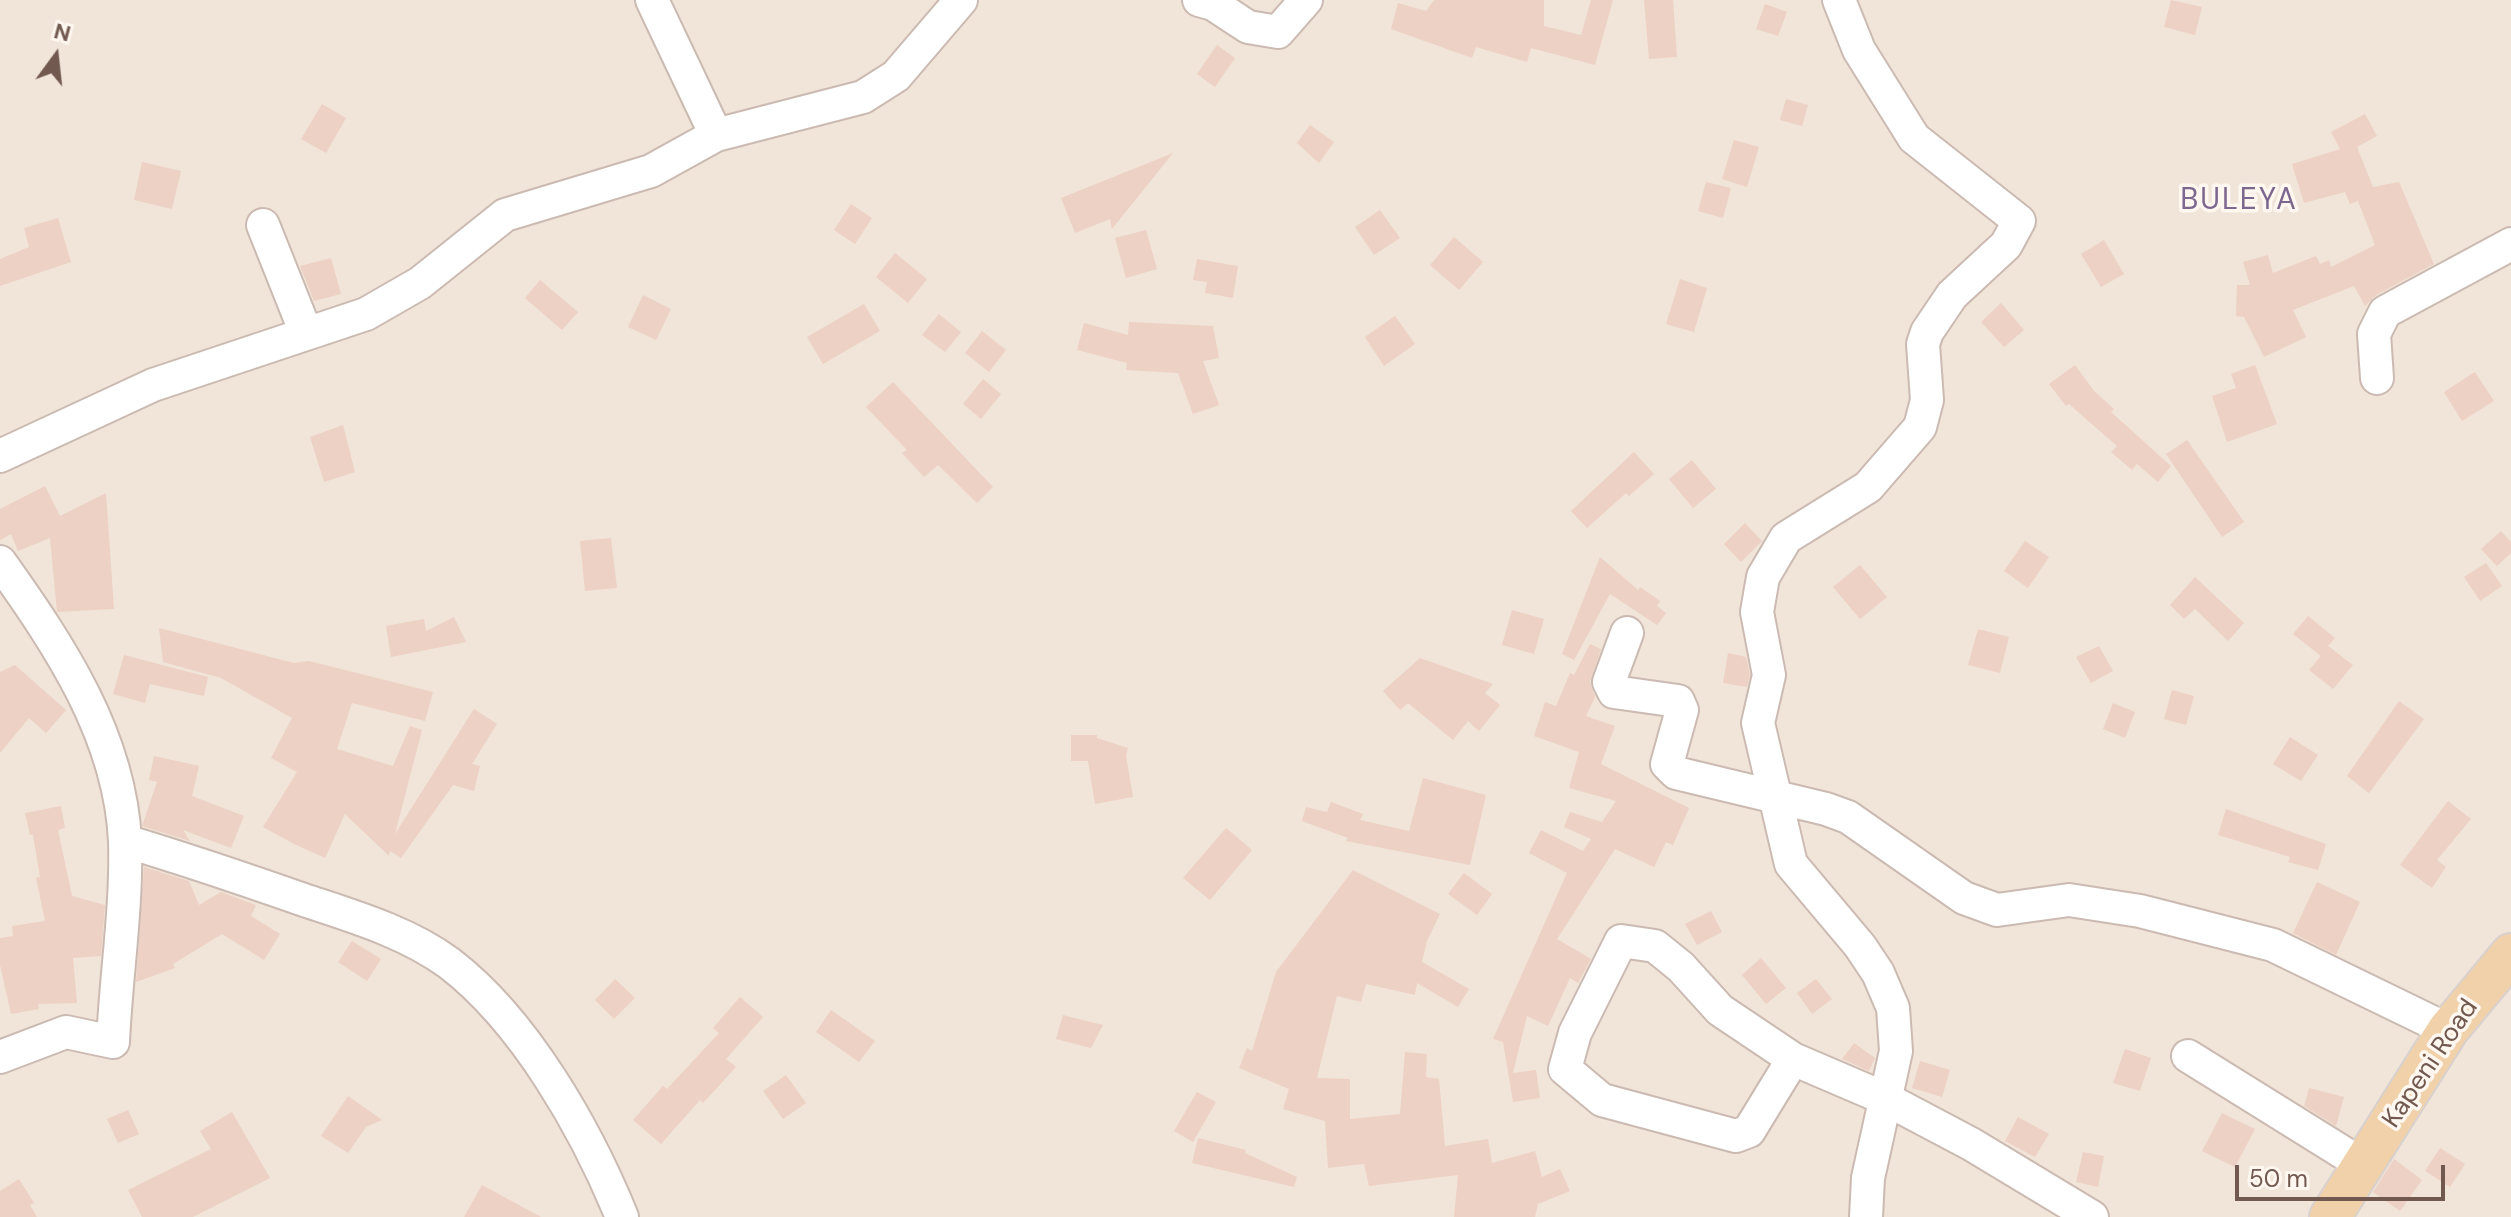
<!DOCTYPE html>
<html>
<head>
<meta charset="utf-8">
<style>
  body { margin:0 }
  #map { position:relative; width:2511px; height:1217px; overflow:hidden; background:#faf3ea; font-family:"DM Sans",sans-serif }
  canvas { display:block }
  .north { position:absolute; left:16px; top:16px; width:80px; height:80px; -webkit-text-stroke:6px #fdf7f0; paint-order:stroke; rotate:15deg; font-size:22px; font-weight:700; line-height:32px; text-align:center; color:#725950 }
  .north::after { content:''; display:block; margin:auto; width:28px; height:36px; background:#725950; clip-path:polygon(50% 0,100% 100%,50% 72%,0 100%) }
  .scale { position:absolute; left:2235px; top:1165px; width:210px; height:36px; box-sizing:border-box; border:4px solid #725950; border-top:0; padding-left:10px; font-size:24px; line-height:28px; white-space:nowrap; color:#725950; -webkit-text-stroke:6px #fdf7f0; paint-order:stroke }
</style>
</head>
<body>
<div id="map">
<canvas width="2511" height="1217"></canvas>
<div class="north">N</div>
<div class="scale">50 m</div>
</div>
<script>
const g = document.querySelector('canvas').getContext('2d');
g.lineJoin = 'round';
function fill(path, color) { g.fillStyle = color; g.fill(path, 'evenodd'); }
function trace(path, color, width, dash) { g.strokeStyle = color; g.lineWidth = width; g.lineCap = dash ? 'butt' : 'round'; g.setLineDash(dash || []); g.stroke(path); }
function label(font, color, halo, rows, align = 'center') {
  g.font = font + ' "DM Sans",sans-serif'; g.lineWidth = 7; g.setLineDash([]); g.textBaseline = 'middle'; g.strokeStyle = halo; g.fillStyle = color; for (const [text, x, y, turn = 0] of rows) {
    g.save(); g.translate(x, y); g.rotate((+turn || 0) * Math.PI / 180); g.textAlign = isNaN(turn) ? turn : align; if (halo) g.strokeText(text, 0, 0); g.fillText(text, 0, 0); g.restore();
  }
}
const residential = new Path2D(`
  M0 0H2511V1217H0Z`);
const building = new Path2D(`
  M1434 0H1544V26L1581 35 1591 0H1613L1595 65 1531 48 1527 62 1476 47 1472 58 1391 29 1398 3 1426 11Z
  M1644 0H1673L1677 57 1649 59Z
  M2171 0 2202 7 2195 35 2164 27Z
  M1765 4 1787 12 1778 36 1756 29Z
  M1217 45 1235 58 1215 87 1197 74Z
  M1786 99 1808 105 1802 126 1780 120Z
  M322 104 346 118 326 153 301 139Z
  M2365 114 2377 136 2357 147 2373 187 2399 182 2434 264 2376 295 2365 306 2354 286 2293 310 2306 337 2264 357 2244 317 2236 316 2237 285H2250L2243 262 2268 255 2273 273 2316 256 2320 264 2329 260 2331 267 2375 245 2358 201 2350 204 2345 192 2304 203 2292 164 2340 149 2331 132Z
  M1310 125 1334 142 1319 163 1297 143Z
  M1734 140 1759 147 1747 187 1722 179Z
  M1173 153 1112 229 1110 219 1075 233 1061 198Z
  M142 162 181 171 172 209 134 200Z
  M1706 182 1731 188 1723 218 1698 211Z
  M851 204 872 218 855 244 834 230Z
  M1380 210 1400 238 1374 255 1355 227Z
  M58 218 71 262 0 286V259L29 247 24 228Z
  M1146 230 1157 269 1126 278 1115 238Z
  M1454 237 1483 262 1459 290 1430 265Z
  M2104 240 2124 274 2101 287 2081 254Z
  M895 253 927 279 908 303 876 277Z
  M331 258 341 294 314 301 300 266Z
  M1197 259 1238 266 1233 298 1205 293 1207 282 1193 280Z
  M1680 279 1707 288 1694 332 1666 324Z
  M540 280 578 312 562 330 525 298Z
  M643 295 671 309 656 340 628 327Z
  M2001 303 2024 330 2004 347 1981 322Z
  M864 304 880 331 823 364 807 337Z
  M939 314 961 332 945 352 922 335Z
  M1395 316 1415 344 1384 366 1365 337Z
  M1129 322 1213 326 1219 358 1203 361 1219 405 1193 414 1178 373 1126 370 1127 363 1077 350 1084 323 1128 335Z
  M982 331 1006 350 989 372 965 353Z
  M2075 365 2094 391 2114 409 2111 412 2171 466 2158 482 2137 464 2132 470 2111 452 2117 446 2069 404 2066 406 2049 384Z
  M2255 365 2277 424 2227 442 2212 396 2236 388 2231 374Z
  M2475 372 2494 401 2462 421 2444 392Z
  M983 379 1001 394 981 419 963 404Z
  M893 382 993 487 977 503 938 465 924 477 902 453 907 450 866 407Z
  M343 425 355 472 324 482 310 437Z
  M2187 440 2244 522 2222 537 2166 454Z
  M1634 452 1654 474 1629 496 1626 493 1587 528 1571 511Z
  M1692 460 1716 489 1693 508 1669 479Z
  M45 486 60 516 106 493 114 609 57 612 50 538 18 551 11 534 0 540V509Z
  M1745 523 1762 541 1741 562 1724 544Z
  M2501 531 2511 542V553L2497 566 2481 549Z
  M611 538 617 588 585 591 580 541Z
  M2025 541 2049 557 2028 588 2004 571Z
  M1600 557 1638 590 1640 587 1660 601 1657 606 1666 613 1657 625 1610 594 1574 660 1562 654Z
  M2486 563 2502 586 2480 601 2464 577Z
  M1860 565 1887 597 1860 619 1833 587Z
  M2195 577 2244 623 2228 641 2195 609 2184 619 2170 605Z
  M1512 610 1544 619 1534 654 1502 645Z
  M2308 616 2335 638 2328 646 2353 665 2333 689 2309 670 2321 656 2293 634Z
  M454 617 466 642 391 657 386 626 424 619 426 631Z
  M159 628 294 663 309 661 433 692 425 721 352 703 337 749 393 766 410 726 422 730 395 834 474 709 497 724 472 764 480 766 474 791 453 785 401 858 390 851 389 856 345 814 325 858 294 844 263 827 297 772 271 758 292 718 221 678 163 662Z
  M1978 629 2009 637 2000 673 1968 665Z
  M1590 644 1601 649 1590 682 1595 697 1586 716 1615 726 1601 764 1689 808 1673 845 1666 842 1654 867 1615 849 1557 939 1591 959 1578 983 1570 978 1548 1026 1527 1016 1513 1073 1536 1070 1540 1098 1513 1102 1503 1042 1493 1039 1567 873 1529 853 1541 830 1583 851 1591 839 1564 827 1570 812 1602 822 1616 801 1569 788 1579 752 1534 736 1545 702 1556 706 1570 673 1574 675Z
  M2099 646 2113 671 2091 683 2076 657Z
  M1728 653 1746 657 1750 675 1747 687 1723 683Z
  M124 655 208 677 204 696 150 684 145 703 113 694Z
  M1420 658 1493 684 1485 693 1500 705 1479 731 1468 721 1453 740 1408 703 1400 710 1383 691Z
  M15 665 66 710 46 733 29 718 0 753V672Z
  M2172 690 2194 696 2186 725 2164 719Z
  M2399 701 2424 719 2369 793 2347 776Z
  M2113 703 2135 712 2125 738 2103 729Z
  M1071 735H1097V738L1128 748 1126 756 1133 797 1095 804 1088 761H1071Z
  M2290 737 2318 755 2301 781 2273 764Z
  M154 756 199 766 192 796 244 816 231 848 183 830 190 841 142 826 157 782 149 780Z
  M1423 778 1486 795 1470 865 1346 841 1348 838 1302 821 1306 807 1327 812 1331 802 1363 814 1360 820 1409 831Z
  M2448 801 2471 819 2437 860 2446 867 2432 888 2400 865Z
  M61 806 65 828 58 830 72 896 105 905 101 956 73 958 77 1003 38 1004 39 1009 11 1014 0 965V938L13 936 12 926 45 921 36 878 40 877 33 835H30L25 813Z
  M2226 809 2326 844 2318 870 2288 862 2290 857 2218 835Z
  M1226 828 1252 850 1210 900 1183 878Z
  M144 867 189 881 199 905 221 892 256 905 251 916 280 934 264 960 222 934 173 964 175 968 136 982Z
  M1353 870 1440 914 1427 941 1422 962 1469 989 1458 1007 1417 983 1415 995 1366 984 1361 1002 1337 996 1317 1078 1350 1079V1119L1400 1114 1405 1052 1427 1054 1426 1077 1439 1079 1445 1146 1488 1139 1492 1163 1535 1151 1542 1177 1560 1169 1570 1191 1538 1204 1535 1217H1454L1458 1175 1369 1186 1364 1164 1328 1168 1325 1121 1283 1109 1289 1089 1239 1068 1247 1048 1252 1051 1276 972Z
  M1464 873 1492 894 1477 915 1448 894Z
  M2317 882 2360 902 2336 955 2293 933Z
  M1711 911 1722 932 1697 945 1685 924Z
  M352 941 381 959 367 981 338 962Z
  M1761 958 1786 988 1766 1004 1742 975Z
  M615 979 635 998 614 1019 595 1000Z
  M1816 979 1832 999 1812 1014 1797 993Z
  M740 997 763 1017 726 1059 736 1067 703 1103 700 1100 661 1144 633 1120 663 1086 667 1089 719 1033 713 1028Z
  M831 1010 875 1041 859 1062 816 1032Z
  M1063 1015 1103 1025 1091 1048 1056 1039Z
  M1854 1043 1875 1058 1869 1071 1842 1059Z
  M2125 1049 2151 1058 2140 1091 2113 1083Z
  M1920 1061 1950 1070 1942 1097 1912 1088Z
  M786 1075 806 1103 783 1119 763 1091Z
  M2309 1088 2344 1097 2336 1126 2304 1106Z
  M1197 1092 1216 1102 1193 1142 1174 1131Z
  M348 1096 382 1120 366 1127 348 1153 321 1136Z
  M128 1110 139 1134 118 1143 107 1119Z
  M232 1112 270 1178 193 1217H142L128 1190 211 1149 200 1131Z
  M2222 1113 2255 1129 2235 1167 2202 1151Z
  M2018 1117 2049 1134 2035 1157 2005 1141Z
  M1198 1138 1246 1150 1245 1153 1297 1177 1294 1187 1192 1163Z
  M2440 1148 2465 1164 2450 1187 2425 1171Z
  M2083 1152 2104 1156 2098 1187 2076 1182Z
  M2394 1159 2422 1180 2400 1211 2373 1192Z
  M19 1179 34 1203 30 1205 37 1217H0V1191Z
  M482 1185 541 1217H464Z`);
const minor = new Path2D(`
  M652 0 716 135
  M1199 0 1213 4 1248 27 1278 32 1306 0
  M1839 0 1859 50 1914 138 2019 221 2006 245 1952 295 1927 332 1923 344 1927 400 1920 427 1868 487 1786 538 1763 577 1757 612 1769 675 1758 723 1791 864 1860 946 1878 973 1893 1008 1896 1051 1868 1178 1866 1217
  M263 225 306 333
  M2377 378 2374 334 2385 312 2511 244
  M0 456 153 385 366 314 420 283 505 215 651 171 716 135 863 97 896 76 961 0
  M0 562C59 645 120 735 125 841 127 908 116 975 113 1042L66 1032 0 1057
  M1627 633 1609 682 1614 692 1678 701 1682 710 1667 764 1676 773 1826 809 1848 817 1964 898 1997 910 2069 900 2140 911 2273 945 2448 1030
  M125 841C185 859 244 879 304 900 352 916 407 932 449 963 525 1021 586 1129 622 1217
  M2188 1056 2363 1165
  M1793 1059 1749 1131 1736 1136 1602 1100 1565 1069 1575 1033 1621 941 1655 946 1681 967 1720 1010 1793 1059 1884 1098 1971 1144 2092 1217`);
const major = new Path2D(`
  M2330 1217 2448 1030 2511 954`);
const streetNames = [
  ["Kapeni Road",2431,1064,-56]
];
const quarterNames = [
  ["BULEYA",2239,201]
];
fill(residential, '#f1e4d9');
fill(building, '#edd1c4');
trace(minor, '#cbbab1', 36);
trace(major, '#d8d1ce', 44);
trace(minor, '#fff', 32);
trace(major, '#f1d1aa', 40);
label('26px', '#725950', '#fdf7f0', streetNames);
g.letterSpacing = '2px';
label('30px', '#7e678e', '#fdf7f0', quarterNames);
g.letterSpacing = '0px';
</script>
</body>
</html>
